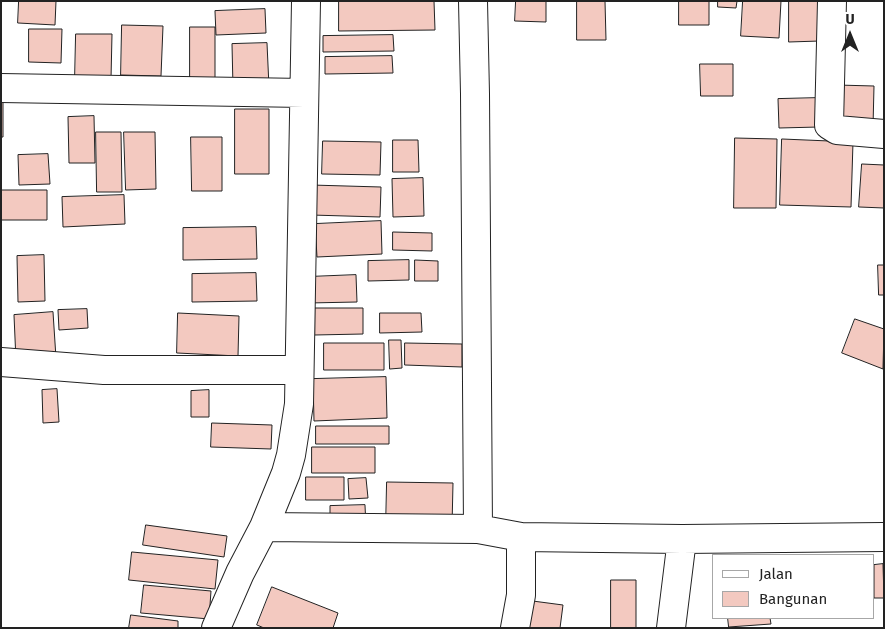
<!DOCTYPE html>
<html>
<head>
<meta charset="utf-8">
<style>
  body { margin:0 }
  #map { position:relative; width:885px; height:629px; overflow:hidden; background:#fff; font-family:"Fira Sans",sans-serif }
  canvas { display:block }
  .frame { position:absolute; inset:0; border:2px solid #222; pointer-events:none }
  .legend { position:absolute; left:712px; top:554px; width:162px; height:65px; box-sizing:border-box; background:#fff; border:1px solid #a7a7a7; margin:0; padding:6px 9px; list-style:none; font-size:15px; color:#222 }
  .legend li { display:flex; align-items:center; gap:10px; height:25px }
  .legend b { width:25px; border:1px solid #a7a7a7 }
  .north { position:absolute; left:825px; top:10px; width:50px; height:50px; -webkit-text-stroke:4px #fff; paint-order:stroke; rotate:0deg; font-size:14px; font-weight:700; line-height:20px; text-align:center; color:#222 }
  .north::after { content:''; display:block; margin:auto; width:18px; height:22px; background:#222; clip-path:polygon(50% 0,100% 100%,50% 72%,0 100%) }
</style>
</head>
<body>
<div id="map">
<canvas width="885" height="629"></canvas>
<div class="frame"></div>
<ul class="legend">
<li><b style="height:6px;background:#fff"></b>Jalan</li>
<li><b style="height:14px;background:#f3c9c0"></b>Bangunan</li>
</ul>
<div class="north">U</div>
</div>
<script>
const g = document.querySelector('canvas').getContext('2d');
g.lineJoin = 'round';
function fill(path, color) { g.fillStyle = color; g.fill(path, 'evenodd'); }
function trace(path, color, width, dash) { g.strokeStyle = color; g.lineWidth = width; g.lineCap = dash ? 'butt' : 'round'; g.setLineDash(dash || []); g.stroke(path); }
const building = new Path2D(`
  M19 1H56L55 25 18 23Z
  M339 1H434L435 30 339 31Z
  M516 1H546V22L515 21Z
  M577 1H605L606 40H577Z
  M679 1H709V25H679Z
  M718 1H737L736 8 718 7Z
  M743 1H781L779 38 741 36Z
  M789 1H819L820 41 789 42Z
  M265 9 266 33 216 35 215 11Z
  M122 25 163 26 161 76 121 75Z
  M190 27H215V80H190Z
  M29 29H62L61 63 29 62Z
  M76 34H112L111 79 75 78Z
  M393 35 394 51 323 52V36Z
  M267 43 269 87 233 88 232 44Z
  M392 56 393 73 325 74V57Z
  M700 64H733V96H701Z
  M837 85 874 86 873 127 837 126Z
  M1 98H3V137H1Z
  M818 98 819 127 779 128 778 99Z
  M235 109H269V174H235Z
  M94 116 95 163H69L68 117Z
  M96 132H121L122 192H97Z
  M124 132H155L156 189 126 190Z
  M191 137H222V191H192Z
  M735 138 777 139 776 208H734Z
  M782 139 853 142 851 207 780 205Z
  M393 140H418L419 172H393Z
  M323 141 381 142 380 175 322 174Z
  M48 154 50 184 19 185 18 155Z
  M862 164 884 165V208L859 207Z
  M423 178 424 216 393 217 392 179Z
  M311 185 381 187 380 217 311 215Z
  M1 190H47V220H1Z
  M124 195 125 224 63 227 62 197Z
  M381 221 382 254 317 257 315 224Z
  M256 227 257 259 183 260V228Z
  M393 232 432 233V251L393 250Z
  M44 255 45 301 18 302 17 256Z
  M409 260V280L368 281V261Z
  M415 260 438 261V281H415Z
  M878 265H884V295H879Z
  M256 273 257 301 192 302V274Z
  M356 275 357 302 308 303 307 277Z
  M315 308H363V334L315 335Z
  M87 309 88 328 59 330 58 310Z
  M53 312 56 358 16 361 14 315Z
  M178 313 239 316 238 356 177 353Z
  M380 313H421L422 332 380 333Z
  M855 319 884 329 883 369 842 353Z
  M389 340H401L402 368 390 369Z
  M324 343H384V370H324Z
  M405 343 462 344V367L405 365Z
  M386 377 387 418 314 421 313 379Z
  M57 389 59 422 43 423 42 390Z
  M209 390V417H191V391Z
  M212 423 272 425 271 449 211 447Z
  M316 426H389V444H316Z
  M312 447H375V473H312Z
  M306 477H344V500H306Z
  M366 478 368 498 349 499 348 479Z
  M387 482 453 483 452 527 386 526Z
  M365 505 366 527 330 528V506Z
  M146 525 227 536 224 557 143 545Z
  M132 552 218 560 215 589 129 580Z
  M883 564 884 598H874V565Z
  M611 580H636V628H611Z
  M144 585 211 591 209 619 141 613Z
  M272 587 338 613 333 628H264L257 625Z
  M525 600 563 605 560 628H521Z
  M131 615 178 621V628H129Z
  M728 618H770L771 624 729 627Z`);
const minor = new Path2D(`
  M473 1 475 94 478 529
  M832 1 829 125 837 130 884 134
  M1 88 304 93
  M1 362 104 370H299
  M264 527 478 529 521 537 682 539 884 537
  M216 628 240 573 264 527 286 473 291 455 299 404 306 1
  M515 628 521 595V537
  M671 628 682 539`);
fill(building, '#f3c9c0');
trace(building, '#222', 1);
trace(minor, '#222', 30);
trace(minor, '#fff', 28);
</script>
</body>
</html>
